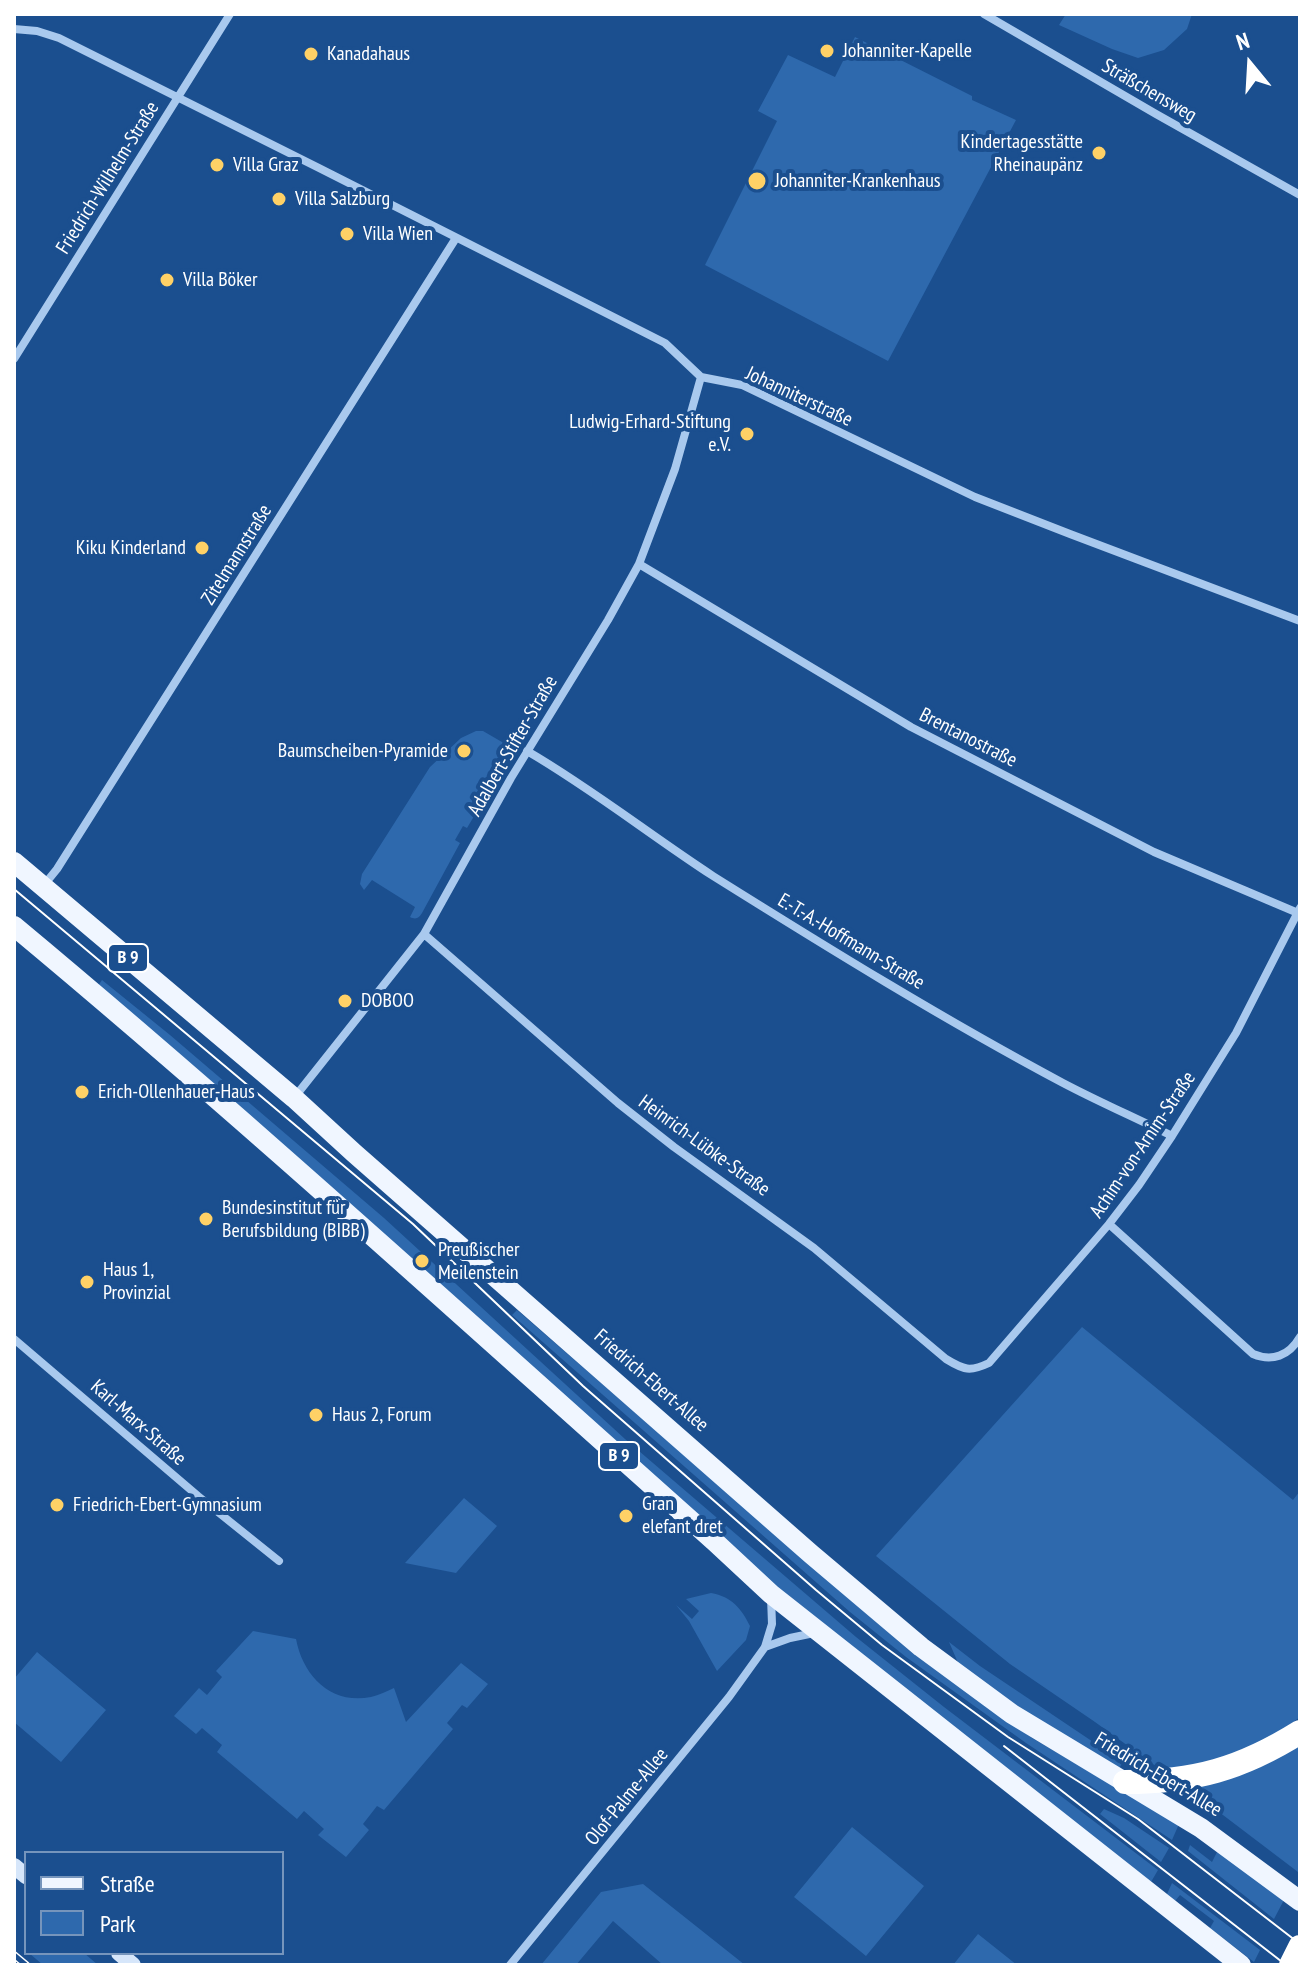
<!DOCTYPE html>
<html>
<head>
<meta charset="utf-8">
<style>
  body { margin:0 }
  #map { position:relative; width:1314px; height:1979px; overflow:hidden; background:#1b4f8f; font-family:"PT Sans Narrow",sans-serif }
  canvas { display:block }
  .frame { position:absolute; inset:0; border:16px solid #fff; pointer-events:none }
  .legend { position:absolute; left:24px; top:1851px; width:260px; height:104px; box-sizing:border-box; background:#1b4f8f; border:2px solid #7695bc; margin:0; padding:10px 14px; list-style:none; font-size:24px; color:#fff }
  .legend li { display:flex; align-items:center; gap:16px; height:40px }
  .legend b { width:40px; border:2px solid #7695bc }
  .north { position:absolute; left:1210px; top:24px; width:80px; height:80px; -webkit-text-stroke:6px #1b4f8f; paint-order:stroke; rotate:342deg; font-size:22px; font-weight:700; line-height:32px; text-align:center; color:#fff }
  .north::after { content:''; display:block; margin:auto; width:28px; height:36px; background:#fff; clip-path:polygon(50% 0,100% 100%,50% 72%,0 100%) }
</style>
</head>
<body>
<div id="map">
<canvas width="1314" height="1979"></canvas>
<div class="frame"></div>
<ul class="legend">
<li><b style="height:10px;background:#f0f6ff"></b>Straße</li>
<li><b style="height:22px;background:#2e69ad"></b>Park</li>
</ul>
<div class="north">N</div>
</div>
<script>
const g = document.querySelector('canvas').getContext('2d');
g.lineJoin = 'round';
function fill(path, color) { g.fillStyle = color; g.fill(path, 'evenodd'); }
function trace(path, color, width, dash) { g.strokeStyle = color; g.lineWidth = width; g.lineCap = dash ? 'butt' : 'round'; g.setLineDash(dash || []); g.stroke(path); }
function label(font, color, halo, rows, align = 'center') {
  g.font = font + ' "PT Sans Narrow",sans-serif'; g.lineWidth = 8; g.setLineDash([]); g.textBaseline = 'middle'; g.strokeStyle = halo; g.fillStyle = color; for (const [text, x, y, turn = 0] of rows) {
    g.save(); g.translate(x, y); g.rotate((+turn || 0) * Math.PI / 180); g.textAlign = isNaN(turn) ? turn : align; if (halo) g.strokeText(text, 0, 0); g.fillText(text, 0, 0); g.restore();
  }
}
const green = new Path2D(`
  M1066 14H1192L1187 29 1164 50 1138 58 1112 49 1059 25Z
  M855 37 972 96V100L1016 120 888 361 705 265 777 121 758 111 788 55 835 77Z
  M476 731H483L514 749 467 828 463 826 455 840 460 843 422 913C419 918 416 920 410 917L415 907 372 880 364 890 360 884 362 874 430 767 461 738Z
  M102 980 170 1035 384 1218 625 1439 856 1637 944 1707 1158 1870 1151 1882 847 1648 713 1533 98 986Z
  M517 1310 911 1652 1032 1738 1179 1824 1172 1840 1026 1743 906 1657 850 1612 512 1315Z
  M1082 1327 1293 1500 1300 1491V1717L1265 1743 1215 1761 1164 1772 1095 1722 1010 1664 876 1556Z
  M464 1498 497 1526 456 1573 405 1563Z
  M711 1593C732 1597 741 1608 750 1626L746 1640 717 1671 689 1621 676 1605 692 1619 699 1611 686 1599Z
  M253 1631 296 1639C303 1676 331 1705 371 1697 379 1695 387 1691 394 1688L406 1722 461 1663 488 1684 467 1708 462 1705 447 1723 453 1729 384 1810 377 1806 363 1824 369 1830 346 1857 318 1835 324 1829 304 1811 297 1819 217 1752 222 1745 202 1728 196 1734 174 1716 199 1688 207 1695 222 1677 216 1671Z
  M949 1642 980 1666 1123 1762 1118 1770 1050 1729 959 1665Z
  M37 1652 106 1710 61 1762 14 1722V1679Z
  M1300 1744V1868L1298 1872 1194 1793 1193 1790 1195 1787Z
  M1104 1809 1124 1818 1169 1848 1161 1862 1100 1814Z
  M852 1827 924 1886 866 1956 794 1897Z
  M1190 1845 1212 1862 1218 1850 1285 1898 1274 1919 1188 1851Z
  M1172 1883 1260 1950 1254 1962 1210 1928 1214 1921 1180 1895 1175 1901 1167 1894Z
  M643 1884 745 1965H663L613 1921 576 1965H541L601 1892Z
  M978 1934 1017 1965H953Z
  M29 1953H84L98 1965H43Z`);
const street = new Path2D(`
  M984 14 1156 114 1300 195
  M14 29 37 31 59 38 319 168 665 343 701 377 742 385 975 497 1070 534 1300 621
  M14 359 230 14
  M639 564 911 727 1154 852 1298 913
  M527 751C591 788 650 835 713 876 828 948 943 1019 1063 1083 1099 1102 1136 1118 1172 1136
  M44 885 57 869 456 238
  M424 934 618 1103 674 1147 814 1248 946 1359C964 1370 970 1372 989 1363L1109 1224 1139 1185 1172 1136 1236 1033 1300 908
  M294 1098 424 934 511 778 608 620 639 564 675 469 701 377
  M1109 1224 1253 1354C1272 1362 1289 1356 1300 1337
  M14 1339 198 1496 279 1561
  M765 1647 790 1638 814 1633
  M510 1965 729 1697 765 1647 772 1624 771 1597`);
const secondary = new Path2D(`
  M14 1866 26 1876
  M119 1953 133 1965`);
const primary = new Path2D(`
  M14 862 294 1098 354 1153 811 1554 921 1647 1012 1714 1201 1828 1300 1901
  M14 926C253 1125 482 1335 714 1541L771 1594 1241 1965`);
const highway = new Path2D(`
  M1125 1782C1194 1782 1241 1769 1300 1732
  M1291 1965 1300 1947`);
const tram = new Path2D(`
  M14 889 413 1224 583 1386 816 1590 882 1645 1008 1737 1138 1819 1300 1944
  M1004 1746 1286 1965`);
const rail = new Path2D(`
  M14 1955 26 1965`);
const markers = [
  [827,51,8,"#ffd166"],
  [311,54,8,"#ffd166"],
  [1099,153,8,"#ffd166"],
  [217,165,8,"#ffd166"],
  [757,181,10,"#ffd166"],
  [279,199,8,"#ffd166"],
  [347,234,8,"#ffd166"],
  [167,280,8,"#ffd166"],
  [747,434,8,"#ffd166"],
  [202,548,8,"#ffd166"],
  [464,751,8,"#ffd166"],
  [345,1001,8,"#ffd166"],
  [82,1092,8,"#ffd166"],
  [206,1219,8,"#ffd166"],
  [422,1261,8,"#ffd166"],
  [87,1282,8,"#ffd166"],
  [316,1415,8,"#ffd166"],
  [57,1505,8,"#ffd166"],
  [626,1516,8,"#ffd166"]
];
const shields = [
  [128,958,40],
  [619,1456,40]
];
const shieldNames = [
  ["B 9",128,958],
  ["B 9",619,1456]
];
const poiNames = [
  ["Johanniter-Kapelle",843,51],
  ["Kanadahaus",327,54],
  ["Kindertagesstätte",1083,142,"right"],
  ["Rheinaupänz",1083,165,"right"],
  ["Villa Graz",233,165],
  ["Johanniter-Krankenhaus",775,181],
  ["Villa Salzburg",295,199],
  ["Villa Wien",363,234],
  ["Villa Böker",183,280],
  ["Ludwig-Erhard-Stiftung",731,422,"right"],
  ["e.V.",731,445,"right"],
  ["Kiku Kinderland",186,548,"right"],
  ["Baumscheiben-Pyramide",448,751,"right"],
  ["DOBOO",361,1001],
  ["Erich-Ollenhauer-Haus",98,1092],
  ["Bundesinstitut für",222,1208],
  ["Berufsbildung (BIBB)",222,1231],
  ["Preußischer",438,1250],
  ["Meilenstein",438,1273],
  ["Haus 1,",103,1270],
  ["Provinzial",103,1293],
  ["Haus 2, Forum",332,1415],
  ["Gran",642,1504],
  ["elefant dret",642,1527],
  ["Friedrich-Ebert-Gymnasium",73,1505]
];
const streetNames = [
  ["Sträßchensweg",1149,91,30],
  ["Friedrich-Wilhelm-Straße",108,178,-58],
  ["Johanniterstraße",799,397,25],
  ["Zitelmannstraße",237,555,-58],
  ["Brentanostraße",968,738,27],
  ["Adalbert-Stifter-Straße",513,746,-60],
  ["E.-T.-A.-Hoffmann-Straße",851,942,31],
  ["Achim-von-Arnim-Straße",1143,1145,-56],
  ["Heinrich-Lübke-Straße",704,1146,36],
  ["Friedrich-Ebert-Allee",651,1381,41],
  ["Karl-Marx-Straße",138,1423,41],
  ["Friedrich-Ebert-Allee",1158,1775,31],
  ["Olof-Palme-Allee",627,1797,-51]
];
fill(green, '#2e69ad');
trace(street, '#a9c9ee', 8);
trace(secondary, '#d6e6fa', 16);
trace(primary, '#f0f6ff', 20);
trace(highway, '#fff', 24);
trace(tram, '#fff', 2);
trace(rail, '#fff', 8);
trace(rail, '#1b4f8f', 5, [15]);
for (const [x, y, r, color] of markers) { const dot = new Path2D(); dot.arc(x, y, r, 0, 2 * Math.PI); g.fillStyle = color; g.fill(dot); trace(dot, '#1b4f8f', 3); }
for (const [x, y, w] of shields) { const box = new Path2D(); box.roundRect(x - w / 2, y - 14, w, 28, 6); g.fillStyle = '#1b4f8f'; g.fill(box); trace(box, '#fff', 2); }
label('bold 18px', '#fff', null, shieldNames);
label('20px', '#fff', '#1b4f8f', poiNames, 'left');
label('20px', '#fff', '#1b4f8f', streetNames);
</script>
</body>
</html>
